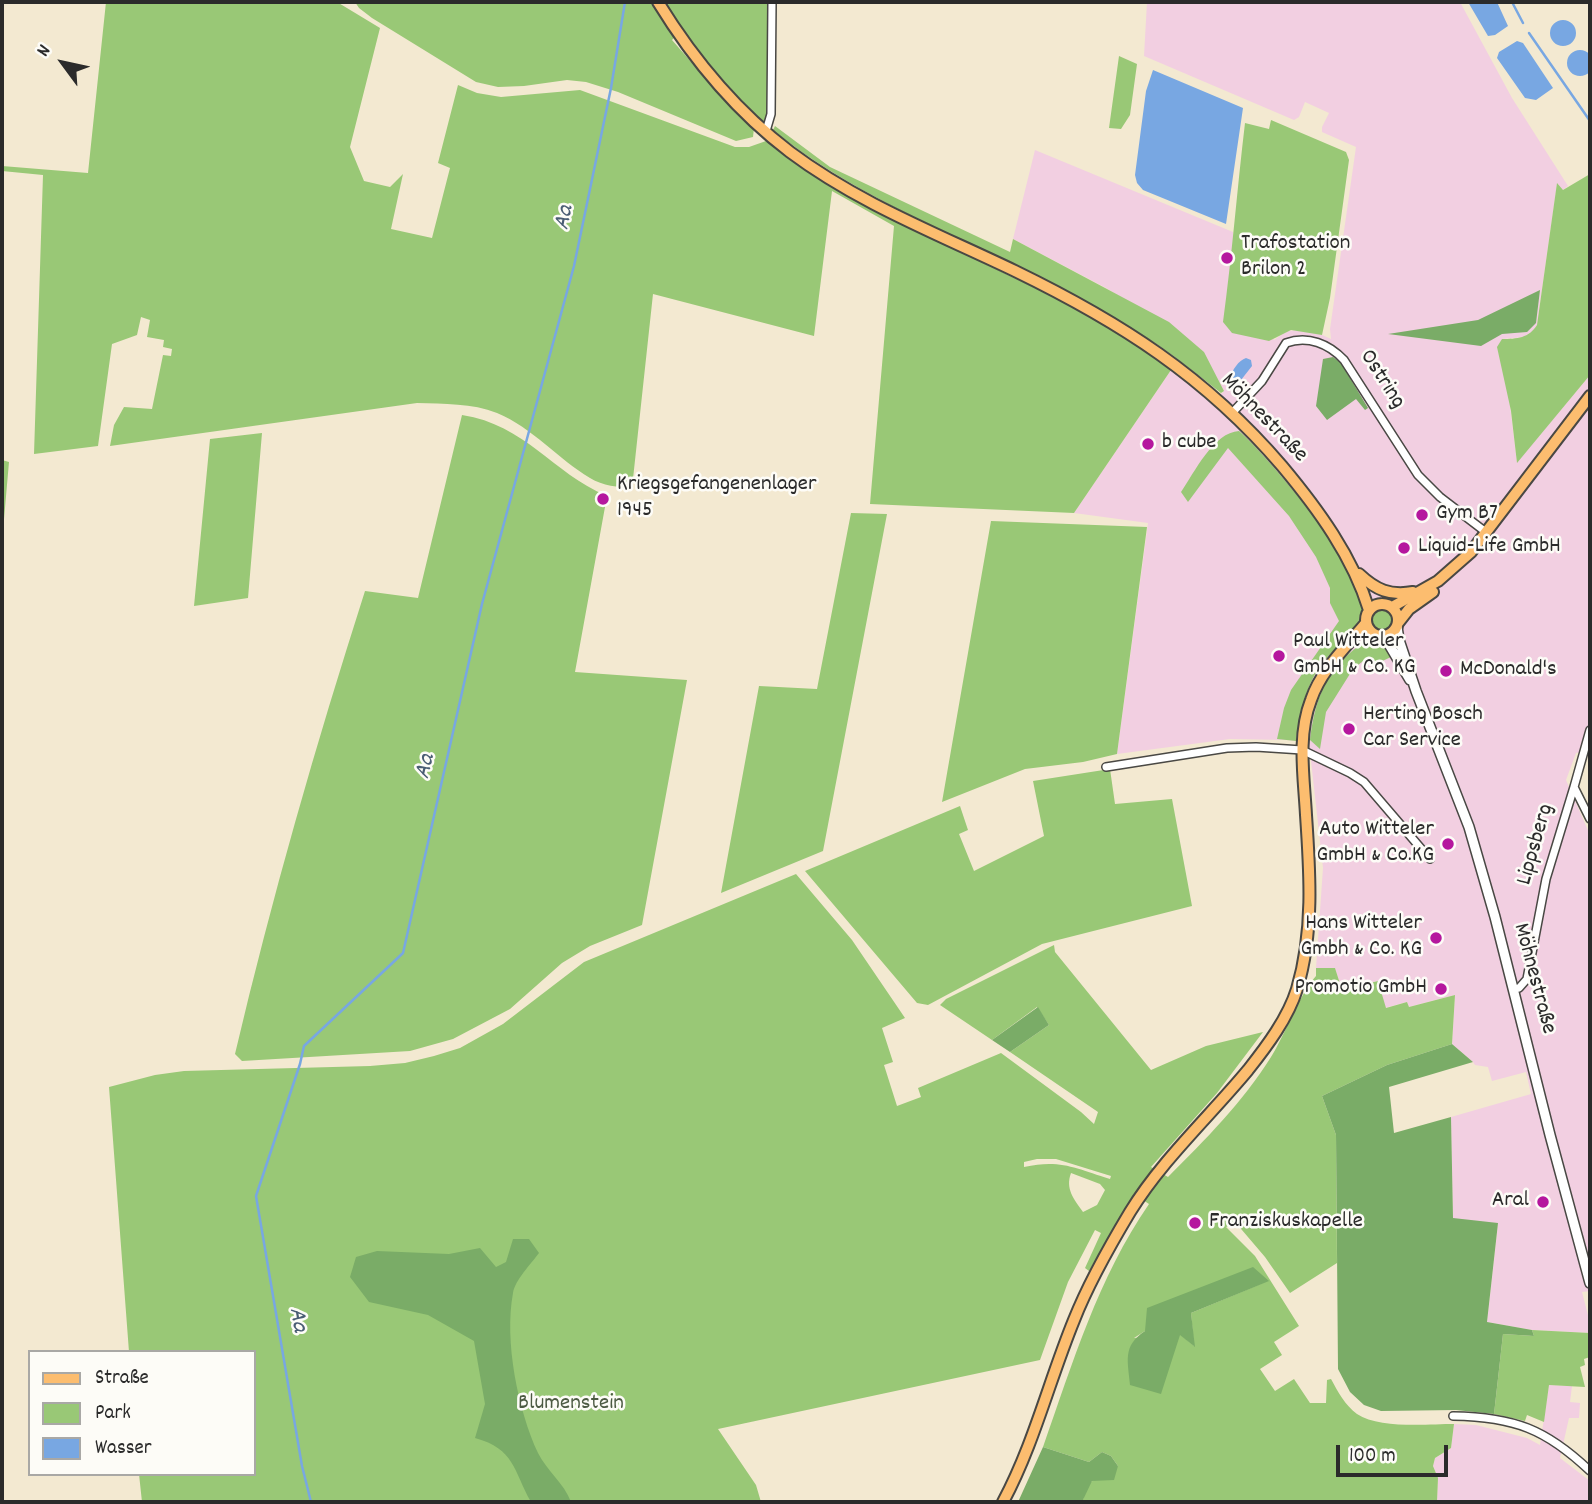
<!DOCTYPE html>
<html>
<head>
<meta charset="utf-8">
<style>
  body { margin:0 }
  #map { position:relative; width:1592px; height:1504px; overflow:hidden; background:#f3e9d1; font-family:Dekko,sans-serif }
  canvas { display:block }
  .frame { position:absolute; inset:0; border:4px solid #2b2b2b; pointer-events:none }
  .legend { position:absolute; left:28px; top:1350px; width:228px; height:126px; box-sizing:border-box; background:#fdfcf7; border:2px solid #a9a8a5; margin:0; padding:9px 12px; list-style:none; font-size:21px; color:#2b2b2b }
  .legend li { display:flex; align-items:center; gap:14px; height:35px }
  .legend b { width:35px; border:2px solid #a9a8a5 }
  .north { position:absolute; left:28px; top:28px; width:70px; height:70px; -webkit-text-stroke:5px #fdfcf7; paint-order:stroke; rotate:303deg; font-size:19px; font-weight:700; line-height:28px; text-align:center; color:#2b2b2b }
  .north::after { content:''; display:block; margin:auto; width:24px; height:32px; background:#2b2b2b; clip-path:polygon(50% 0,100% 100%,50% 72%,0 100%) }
  .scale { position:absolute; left:1336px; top:1445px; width:112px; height:32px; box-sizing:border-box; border:4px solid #2b2b2b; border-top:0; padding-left:9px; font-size:21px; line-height:24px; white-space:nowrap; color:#2b2b2b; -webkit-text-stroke:5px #fdfcf7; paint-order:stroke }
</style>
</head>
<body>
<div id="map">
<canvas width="1592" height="1504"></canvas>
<div class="frame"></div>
<ul class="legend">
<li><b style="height:9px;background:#fcbd6f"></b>Straße</li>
<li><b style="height:19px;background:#99c876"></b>Park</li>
<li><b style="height:19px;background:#78a7e2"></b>Wasser</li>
</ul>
<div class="north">N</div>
<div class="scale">100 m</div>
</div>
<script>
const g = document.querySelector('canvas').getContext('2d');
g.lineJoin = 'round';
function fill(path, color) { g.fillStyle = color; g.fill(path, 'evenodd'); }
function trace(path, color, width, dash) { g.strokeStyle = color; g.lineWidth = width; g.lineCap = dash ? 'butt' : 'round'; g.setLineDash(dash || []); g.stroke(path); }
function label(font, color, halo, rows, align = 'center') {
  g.font = font + ' Dekko,sans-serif'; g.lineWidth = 5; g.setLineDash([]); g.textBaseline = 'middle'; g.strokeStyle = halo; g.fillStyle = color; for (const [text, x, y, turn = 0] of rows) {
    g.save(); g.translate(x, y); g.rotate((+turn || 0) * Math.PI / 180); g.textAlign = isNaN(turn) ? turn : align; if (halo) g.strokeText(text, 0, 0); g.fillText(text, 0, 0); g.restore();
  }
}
const built = new Path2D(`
  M1147 2H1460L1512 98 1568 186 1563 190 1557 184 1537 325 1532 333 1525 337 1502 339 1517 462 1590 375V750L1576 753 1566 780 1590 835V1291L1582 1292 1590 1323V1333L1532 1330 1487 1322 1498 1224 1453 1219 1451 1117 1531 1094 1526 1072 1492 1081 1488 1067 1475 1065 1473 1062 1452 1044 1455 995 1409 1007 1407 1002 1385 1008 1378 981 1342 990 1335 968H1316L1323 868 1309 743 1288 740 1230 739 1117 754 1148 523 1074 513 1171 370 1211 403 1224 391 1202 351 1186 338 1106 288 1013 239 1035 150 1233 232 1234 247 1274 340 1287 331 1298 330 1318 333 1331 339 1330 329 1356 147 1322 132V127L1329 113 1305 102 1299 117 1294 120 1144 56Z
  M1549 1385 1572 1386 1570 1402 1580 1403 1579 1418H1569L1560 1458 1590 1481V1502H1437L1438 1478 1433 1466 1435 1458 1451 1448 1454 1424 1476 1425 1527 1438 1540 1445Z`);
const green = new Path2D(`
  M106 2H337L380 28 350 147 364 181 390 187 403 174 391 229 432 238 450 168 438 163 458 85 477 93 501 97 580 90 735 147H749L766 141 830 185 871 209 1083 311 1117 331 1171 370 1074 513 870 504 894 226 832 191 814 336 653 294 632 488C618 487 603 486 590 478 558 459 533 428 497 413 472 403 444 404 417 403L110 446 114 425 124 407 152 409 163 355 171 356 172 349 163 347 164 340 147 337 150 320 141 317 137 335 112 344 98 446 34 454 43 175 2 171V166L88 173Z
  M355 2H770L768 120 762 122 708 66 681 30 672 40 734 111 754 128 753 137 736 141 618 92 586 82 567 80 524 86 498 87 476 82 372 18 359 8Z
  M1119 56 1137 64 1130 115 1121 129 1109 128Z
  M1271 120 1346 152 1349 160 1330 298 1322 335 1291 330 1269 341 1232 333 1223 322C1232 256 1237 190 1245 123L1269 129Z
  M775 126 830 167 1010 252 1013 239 1169 322 1204 352 1224 391 1221 393C1200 377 1180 360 1158 345 1114 316 1066 291 1018 267 932 224 849 192 773 130Z
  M1590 174V375L1517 463 1511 411 1497 347 1502 339C1517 339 1529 338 1537 325L1557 183 1563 190Z
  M462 415C526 425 551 472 607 496L575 672 687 680 642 925 590 946 562 963 510 1009 453 1039 410 1051 242 1061 235 1054C272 897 316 744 365 591L418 598Z
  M1239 431C1267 455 1368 574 1363 610 1360 628 1332 650 1321 665 1305 687 1300 715 1296 741L1277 739 1284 708 1291 690 1339 621 1330 603V588L1316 557 1289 516 1228 448 1188 502 1181 492C1194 473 1214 432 1239 431Z
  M262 433 248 598 194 606 210 439Z
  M2 460 9 462 2 542Z
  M851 513 887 514 823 851 721 893 759 686 817 689Z
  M991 521 1147 527 1117 754 1083 762 1025 769 942 802Z
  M1369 620a13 13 0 1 1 26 0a13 13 0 1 1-26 0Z
  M1375 640 1383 643 1391 657 1376 664 1367 658 1353 669 1326 712 1320 749 1310 740C1314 706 1323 675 1351 652 1358 646 1365 641 1375 640Z
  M1110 769 1115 804 1172 799 1192 906 1042 944 928 1005 917 1003 805 871 960 806 968 830 959 834 974 871 1044 836 1033 781Z
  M796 874 852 940 905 1018 882 1028 893 1062 884 1065 897 1106 921 1097 918 1088 1001 1053 1081 1112 1094 1124 1098 1112 1010 1052 1049 1025 1037 1007 992 1040 940 1005 946 999 1054 945 1055 952 1151 1070 1206 1046 1263 1032 1217 1093 1151 1167 1168 1177C1205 1140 1243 1102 1271 1057 1285 1035 1300 993 1316 976V968H1335L1342 990 1378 981 1386 1008 1407 1002 1409 1007 1455 995 1452 1044 1387 1065 1322 1096 1336 1135 1337 1263 1290 1293 1265 1257 1236 1223 1226 1227 1255 1256 1299 1326 1274 1342 1282 1355 1260 1369 1275 1391 1294 1379 1310 1403H1326L1327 1380 1331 1379C1338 1392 1345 1405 1357 1414 1379 1429 1427 1424 1454 1424L1451 1448 1435 1458 1433 1466 1438 1478 1437 1502H1082L1089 1483 1118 1466 1111 1456 1102 1452 1089 1462 1043 1447C1073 1362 1098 1278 1149 1204L1134 1194 1089 1271 1085 1268 1101 1233 1095 1230 1068 1282 1040 1360 718 1429 756 1485 761 1502H142L139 1474H254V1352H129L109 1087 155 1075 184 1071 370 1066 405 1063 434 1056 460 1048 503 1024 584 962ZM1037 1159H1056L1111 1176 1110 1179C1075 1168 1060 1159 1024 1167V1162ZM1071 1173 1100 1184 1105 1190 1097 1205 1083 1212C1074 1199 1065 1189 1071 1173ZM1268 1281 1191 1313 1194 1346 1180 1334 1134 1338 1145 1331Z
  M1532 1330 1590 1333V1357L1584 1359 1585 1365 1580 1367 1585 1387 1549 1385 1544 1422 1527 1415 1525 1421 1494 1414 1503 1334 1534 1336Z`);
const forest = new Path2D(`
  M1540 290 1536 323 1527 332 1502 334 1481 346 1388 334 1478 320Z
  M1333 357 1341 363 1368 408 1365 410 1356 399 1327 420 1316 406 1323 359Z
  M1038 1007 1049 1025 1010 1052 992 1040Z
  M1452 1044 1473 1062 1389 1087 1394 1133 1451 1117 1453 1218 1498 1223 1487 1322 1532 1330 1534 1336 1503 1334 1494 1414 1456 1410 1381 1411 1364 1405 1350 1392 1338 1369 1336 1135 1322 1096 1387 1065Z
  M513 1239H529L539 1253C531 1264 515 1280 513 1293 504 1341 518 1410 538 1453 547 1471 564 1483 571 1502H531C513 1470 515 1449 475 1438L485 1404 474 1341 428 1315 369 1302 350 1277 356 1257 377 1251 449 1254 480 1248 496 1267 506 1262Z
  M1253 1267 1269 1281 1191 1313 1195 1347 1180 1335 1161 1394 1130 1385C1128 1361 1122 1346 1145 1331L1147 1308Z
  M1043 1447 1089 1462 1102 1452 1111 1456 1118 1466 1114 1480 1092 1481 1082 1502H1018Z`);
const water = new Path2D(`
  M1468 2H1497L1508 26 1495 35 1488 36Z
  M1550 33a13 13 0 1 1 26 0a13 13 0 1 1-26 0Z
  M1517 41 1523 43 1553 88 1536 100 1525 98 1497 58 1499 52Z
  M1567 63a13 13 0 1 1 26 0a13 13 0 1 1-26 0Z
  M1153 70 1243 108 1226 224 1143 190 1137 183 1135 175 1146 91Z
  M1246 358 1251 360 1252 366 1241 380 1234 382 1231 378C1231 371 1239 360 1246 358Z`);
const stream = new Path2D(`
  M1512 2 1523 23
  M1529 33 1590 121
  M311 1502 302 1466 256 1196 300 1064 304 1046 403 953 482 604 574 266 611 88 625 2`);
const minor = new Path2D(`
  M766 131 771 114 772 2
  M1233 412 1262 381 1286 343C1308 335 1329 344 1344 360L1418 475 1440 497 1487 533
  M1590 730 1574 787 1590 819
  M1106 767 1227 748 1256 747 1302 750 1350 773 1364 782 1430 859
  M1513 989 1519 988 1527 979 1546 879 1574 787
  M1453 1416C1514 1417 1546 1429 1590 1471`);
const tertiary = new Path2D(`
  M1397 627 1399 640 1416 691 1469 827 1495 917 1550 1135 1590 1283
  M1384 636 1410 680`);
const primary = new Path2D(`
  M658 2C693 59 736 111 790 152 858 203 938 234 1015 271 1120 322 1205 376 1282 466 1318 509 1353 557 1369 610
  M1359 574C1376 590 1390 596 1413 592
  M1366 620a16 16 0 1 1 32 0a16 16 0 1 1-32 0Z
  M1392 607 1438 581 1471 552 1590 396
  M1398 623 1409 609 1433 592
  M1003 1502C1034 1444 1049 1381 1074 1320 1089 1282 1109 1247 1130 1212 1162 1160 1209 1117 1248 1070 1267 1046 1288 1018 1297 989 1314 932 1310 873 1306 815 1304 777 1297 736 1311 700 1321 670 1346 647 1366 623`);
const markers = [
  [1227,258,7,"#b5179e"],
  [1148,444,7,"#b5179e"],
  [603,499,7,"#b5179e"],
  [1422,515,7,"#b5179e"],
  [1404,548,7,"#b5179e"],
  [1279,656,7,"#b5179e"],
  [1446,671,7,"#b5179e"],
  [1349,729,7,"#b5179e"],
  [1448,844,7,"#b5179e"],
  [1436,938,7,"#b5179e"],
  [1441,989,7,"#b5179e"],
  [1543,1202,7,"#b5179e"],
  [1195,1223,7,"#b5179e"]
];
const poiNames = [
  ["Trafostation",1241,245],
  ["Brilon 2",1241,271],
  ["b cube",1162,444],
  ["Kriegsgefangenenlager",617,486],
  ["1945",617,512],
  ["Gym B7",1436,515],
  ["Liquid-Life GmbH",1418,548],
  ["Paul Witteler",1293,643],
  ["GmbH & Co. KG",1293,669],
  ["McDonald's",1460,671],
  ["Herting Bosch",1363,716],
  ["Car Service",1363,742],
  ["Auto Witteler",1434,831,"right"],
  ["GmbH & Co.KG",1434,857,"right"],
  ["Hans Witteler",1422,925,"right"],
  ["Gmbh & Co. KG",1422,951,"right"],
  ["Promotio GmbH",1427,989,"right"],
  ["Aral",1529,1202,"right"],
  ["Franziskuskapelle",1209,1223]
];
const streetNames = [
  ["Ostring",1381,380,57],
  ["Möhnestraße",1263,419,46],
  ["Lippsberg",1537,845,-74],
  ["Möhnestraße",1533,979,75]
];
const parkNames = [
  ["Blumenstein",571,1405]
];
const waterNames = [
  ["Aa",566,218,-79],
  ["Aa",427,767,-77],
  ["Aa",296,1320,80]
];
fill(built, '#f2cfe1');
fill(green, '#99c876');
fill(forest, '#7aac67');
fill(water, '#78a7e2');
trace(stream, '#78a7e2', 2.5);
trace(minor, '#494844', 10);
trace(tertiary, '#494844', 12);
trace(primary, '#494844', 14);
trace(minor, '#fff', 7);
trace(tertiary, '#fff', 9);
trace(primary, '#fcbd6f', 10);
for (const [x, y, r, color] of markers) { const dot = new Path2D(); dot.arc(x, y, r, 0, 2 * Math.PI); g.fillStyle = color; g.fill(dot); trace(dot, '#fdfcf7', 2.5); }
label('23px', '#2b2b2b', '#fdfcf7', poiNames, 'left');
label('23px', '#2b2b2b', '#fdfcf7', streetNames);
label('23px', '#4c5a42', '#fdfcf7', parkNames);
label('italic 24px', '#4a5d74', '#fdfcf7', waterNames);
</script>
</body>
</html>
